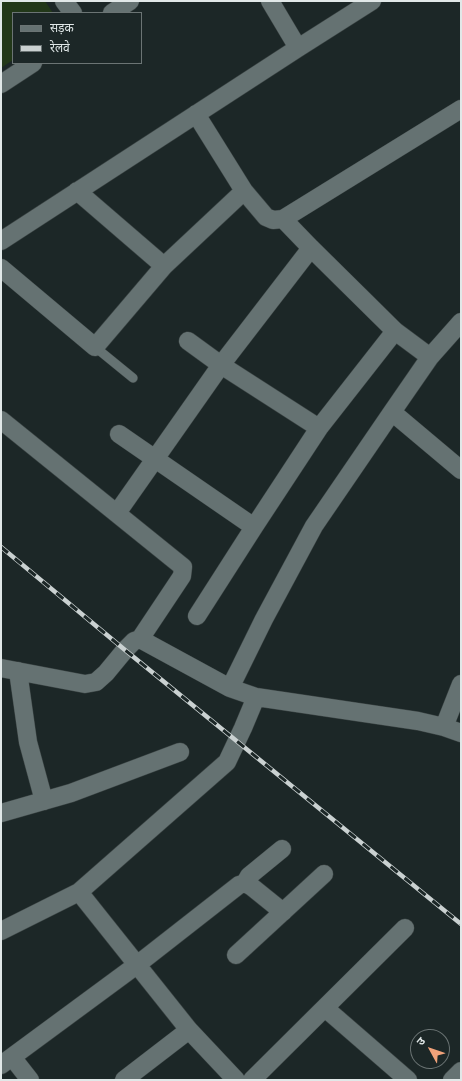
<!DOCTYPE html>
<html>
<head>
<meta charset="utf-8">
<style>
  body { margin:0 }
  #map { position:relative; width:462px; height:1081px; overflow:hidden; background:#1c2727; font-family:"Source Sans 3","Noto Sans Devanagari",sans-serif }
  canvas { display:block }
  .frame { position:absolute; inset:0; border:2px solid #e1e8e8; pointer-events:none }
  .legend { position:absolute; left:12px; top:12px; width:130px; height:52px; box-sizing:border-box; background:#1c2727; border:1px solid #6b7474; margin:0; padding:5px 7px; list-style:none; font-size:12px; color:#e1e8e8 }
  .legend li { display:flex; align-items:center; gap:8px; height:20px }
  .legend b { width:20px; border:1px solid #6b7474 }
  .north { position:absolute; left:410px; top:1029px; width:40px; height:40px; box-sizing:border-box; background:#1c2727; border:1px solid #6b7474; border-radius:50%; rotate:310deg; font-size:11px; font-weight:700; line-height:16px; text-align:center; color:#e1e8e8 }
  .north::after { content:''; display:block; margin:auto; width:14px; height:18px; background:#f0a27a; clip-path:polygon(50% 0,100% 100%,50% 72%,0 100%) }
</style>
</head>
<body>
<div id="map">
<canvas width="462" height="1081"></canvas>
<div class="frame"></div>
<ul class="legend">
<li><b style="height:5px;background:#657272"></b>सड़क</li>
<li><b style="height:5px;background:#cad1d1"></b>रेलवे</li>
</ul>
<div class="north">उ</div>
</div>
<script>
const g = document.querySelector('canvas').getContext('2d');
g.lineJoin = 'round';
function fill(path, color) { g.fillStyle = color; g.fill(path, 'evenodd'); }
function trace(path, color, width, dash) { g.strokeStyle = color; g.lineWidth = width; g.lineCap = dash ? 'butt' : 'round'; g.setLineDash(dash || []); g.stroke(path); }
const green = new Path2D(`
  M1 1H45L53 13H13V60L1 68Z`);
const lane = new Path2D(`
  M95 347 133 378`);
const street = new Path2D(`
  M64 1 73 13
  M270 1 298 48
  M112 13 130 1
  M1 84 33 63
  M196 114 244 191 266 217 273 220 283 219 461 109
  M77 191 164 266
  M283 219 311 248 395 331 430 357 461 322
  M1 241 298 48 372 1
  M1 268 95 347 164 266 244 191
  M188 341 221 365 319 428
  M392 412 461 470
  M1 420 183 567 182 576 140 639
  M119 434 254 527
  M117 513 221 365 311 248
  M197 616 254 527 319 428 395 331
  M1 668 85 684 96 682 106 673 125 650 134 641 140 639 230 688 256 697 418 721 444 727 461 733
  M18 671 28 742 44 801
  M230 688 264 619 314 526 392 412 430 357
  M444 727 461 684
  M1 813 71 793 180 752
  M245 883 249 876 282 849
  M79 892 189 1030 236 1080
  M1 931 79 892 227 762 243 728 256 697
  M236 955 324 874
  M325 1008 408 1080
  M12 1057 30 1080
  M1 1065 138 964 239 885 245 883 252 887 283 912
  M124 1080 189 1030
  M252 1080 405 928
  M452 1080 461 1071`);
const rail = new Path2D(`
  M1 547 125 650 461 924`);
fill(green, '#223819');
trace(lane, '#3b4444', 10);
trace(street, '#3b4444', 19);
trace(lane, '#657272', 9);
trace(street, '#657272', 18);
trace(rail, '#cad1d1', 4.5);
trace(rail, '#1c2727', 3, [9]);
</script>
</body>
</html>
